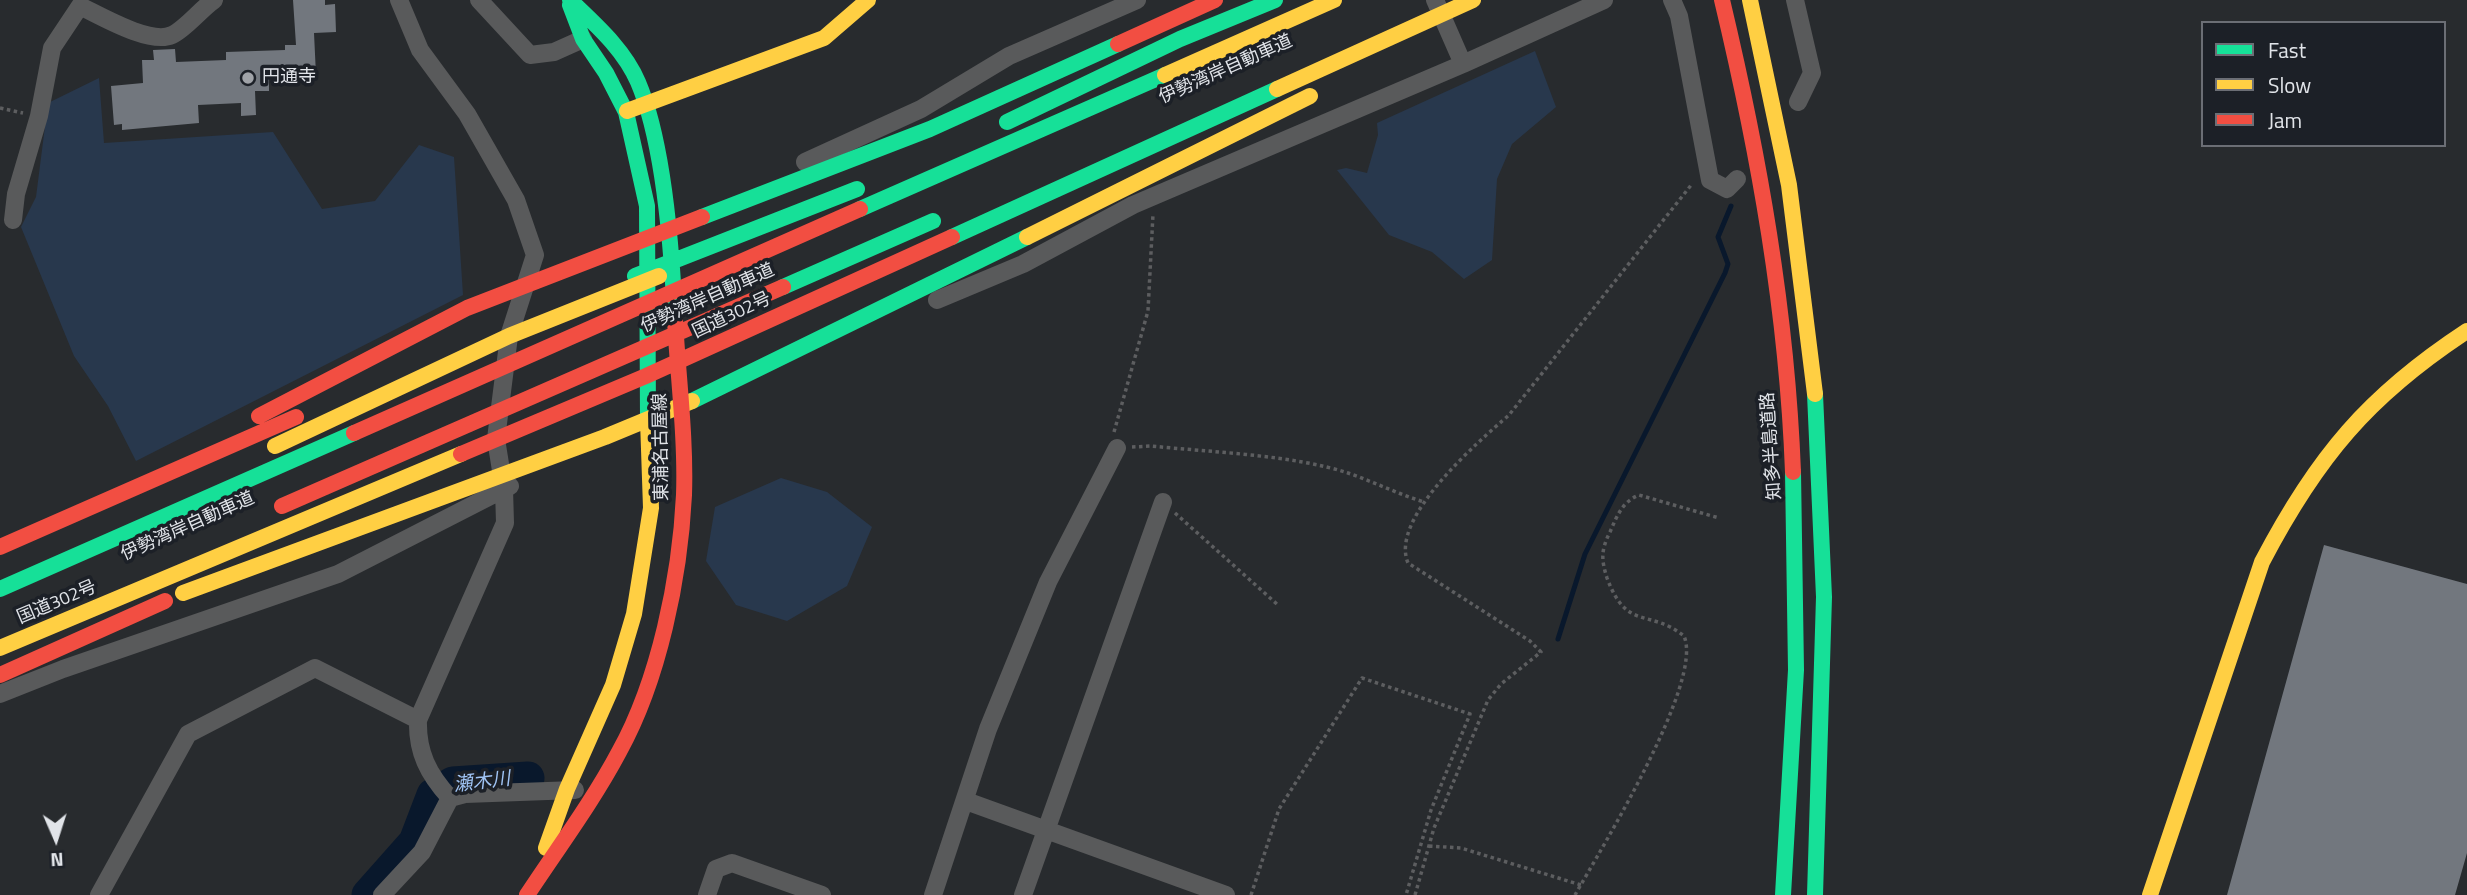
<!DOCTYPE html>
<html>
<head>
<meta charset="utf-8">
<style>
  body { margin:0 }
  #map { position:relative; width:2467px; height:895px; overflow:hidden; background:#282b2e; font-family:"Titillium Web",sans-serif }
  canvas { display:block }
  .legend { position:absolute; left:2201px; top:21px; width:245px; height:126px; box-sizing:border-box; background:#1c2027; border:2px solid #6b6e75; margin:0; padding:9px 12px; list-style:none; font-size:21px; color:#e1e4e9 }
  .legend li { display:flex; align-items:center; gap:14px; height:35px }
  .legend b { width:35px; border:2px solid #6b6e75 }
  .north { position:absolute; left:21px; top:804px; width:70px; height:70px; -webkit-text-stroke:5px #1c2027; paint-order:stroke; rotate:177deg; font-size:19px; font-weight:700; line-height:28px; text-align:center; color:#e1e4e9 }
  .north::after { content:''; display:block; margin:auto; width:24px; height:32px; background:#e1e4e9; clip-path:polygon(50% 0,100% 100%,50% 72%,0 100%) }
</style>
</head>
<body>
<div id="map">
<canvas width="2467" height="895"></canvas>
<ul class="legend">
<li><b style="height:9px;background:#16e098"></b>Fast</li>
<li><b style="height:9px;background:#ffcf43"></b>Slow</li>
<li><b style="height:9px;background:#f24e42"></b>Jam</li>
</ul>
<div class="north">N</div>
</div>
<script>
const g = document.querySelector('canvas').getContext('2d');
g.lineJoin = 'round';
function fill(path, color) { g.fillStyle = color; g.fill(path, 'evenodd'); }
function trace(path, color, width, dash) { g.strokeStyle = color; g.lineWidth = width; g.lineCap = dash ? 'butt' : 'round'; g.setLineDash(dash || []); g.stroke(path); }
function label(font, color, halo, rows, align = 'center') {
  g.font = font + ' "Titillium Web","Noto Sans JP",sans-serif'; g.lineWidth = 7; g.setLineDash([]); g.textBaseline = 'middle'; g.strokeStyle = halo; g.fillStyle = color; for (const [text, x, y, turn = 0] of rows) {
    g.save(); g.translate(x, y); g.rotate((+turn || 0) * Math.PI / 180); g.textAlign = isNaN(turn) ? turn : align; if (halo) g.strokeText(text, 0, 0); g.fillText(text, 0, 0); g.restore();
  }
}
const green = new Path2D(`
  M1535 51 1556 107 1512 144 1497 179 1492 260 1464 279 1432 252 1389 235 1337 170 1346 168 1367 173 1378 135 1377 123Z
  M99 78 104 143 273 132 322 209 375 201 419 145 454 157 463 295 136 461 108 406 74 356 21 227 36 197 48 103Z
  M781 478 827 492 872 527 847 586 787 621 736 605 706 561 715 507Z`);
const stream = new Path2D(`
  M1558 639 1585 554 1725 273 1728 264 1718 237 1731 206`);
const river = new Path2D(`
  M368 895 415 842 433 795 453 783 528 778`);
const building = new Path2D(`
  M293 0H325V5L335 4 336 32 314 33 316 75 269 78V91H255L256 115 241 116V103L198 105 199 123 122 130V124L114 125 111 86 143 83 142 60H154L153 50 175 49 176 62 226 60V52L285 50V45H296Z
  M2324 545 2467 584V853L2455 895H2227Z`);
const path = new Path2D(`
  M0 108 23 113
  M1114 432 1148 311 1153 214
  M1132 447 1151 446C1209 452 1294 455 1348 473 1374 482 1398 494 1424 502
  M1175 513 1278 605
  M1429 846 1461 848 1581 885
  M1251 895 1279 809 1362 678 1470 714 1431 810 1406 895
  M1415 895 1434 828 1488 700 1501 684 1541 652 1530 641 1408 563C1389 518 1478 442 1509 415L1692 184
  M1575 895C1601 849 1704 682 1684 636 1649 608 1627 632 1607 578 1601 559 1601 550 1610 532 1617 516 1622 502 1639 495L1719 518`);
const street = new Path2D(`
  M399 0 420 50 467 114 516 200 535 255 509 336 496 439 504 489 505 523 418 720C417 752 428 774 450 798
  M479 0 530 55 554 52 583 39
  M1435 0 1463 64
  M1672 0 1679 16 1710 180 1727 189 1737 179
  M1795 0 1812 73 1798 102
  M805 162 921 109 1009 56 1137 0
  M13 220 16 194 39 116 52 48 80 6C101 16 150 45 172 35 185 29 201 9 214 0
  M937 300 1023 264 1133 205 1463 64 1604 0
  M0 694 63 669 338 574 510 486
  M966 801 1226 895
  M99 895 188 734 315 668 418 720
  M382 895 422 852 450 798 465 794 575 790
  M707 895 716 869 732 863 822 895
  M933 895 988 729 1048 582 1117 448
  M1023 895 1163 502`);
const fast = new Path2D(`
  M570 0C595 24 624 49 638 82 664 143 672 252 675 320
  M570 5 583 39 606 73 626 112 647 206 648 420
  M1007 122 1180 39 1275 0
  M860 209 1165 75
  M702 217 930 129 1118 44
  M952 237 1277 89
  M635 276 857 189
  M783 287 933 221
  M692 401 1027 237
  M0 589 354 433
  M1783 895 1796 670 1793 472
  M1815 895 1824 597 1815 394`);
const slow = new Path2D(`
  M1750 0 1789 185 1815 394
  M1165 75 1334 0
  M1277 89 1473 0
  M627 111 824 38 868 0
  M1027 237 1310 96
  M275 446 509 336 659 276
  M183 593 605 437 692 401
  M0 648 461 454
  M546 848 567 789 613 685 634 614 651 508 648 420
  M2150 895 2262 562C2317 457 2368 396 2467 331`);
const jam = new Path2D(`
  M1722 0C1759 155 1787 312 1793 472
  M1118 44 1215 0
  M259 416 467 308 702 217
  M354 433 860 209
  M461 454 646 376 952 237
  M282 506 783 287
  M0 547 296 417
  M0 675 165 601
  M527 895C558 848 593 801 619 752 659 680 680 577 684 495 686 438 678 377 675 320`);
const markers = [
  [248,78,7,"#a0a3a8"]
];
const streetNames = [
  ["伊勢湾岸自動車道",1226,70,-24],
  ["伊勢湾岸自動車道",708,299,-24],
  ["国道302号",732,316,-25],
  ["知多半島道路",1772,446,-94],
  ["東浦名古屋線",662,447,-91],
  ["伊勢湾岸自動車道",188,527,-24],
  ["国道302号",57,603,-23]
];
const poiNames = [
  ["円通寺",262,78]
];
const waterNames = [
  ["瀬木川",482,783,-7]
];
fill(green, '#28384d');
trace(stream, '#09182c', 5);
trace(river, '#09182c', 33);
fill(building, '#72777e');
trace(path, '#5d5e60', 3.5, [3.5, 3.5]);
trace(street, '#595a5b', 18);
trace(fast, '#16e098', 16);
trace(slow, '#ffcf43', 16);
trace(jam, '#f24e42', 16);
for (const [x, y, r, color] of markers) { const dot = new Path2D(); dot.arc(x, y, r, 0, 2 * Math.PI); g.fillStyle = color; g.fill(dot); trace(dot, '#1c2027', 2.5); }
label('18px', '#e1e4e9', '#1c2027', streetNames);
label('18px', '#e1e4e9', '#1c2027', poiNames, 'left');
label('italic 19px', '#a0c4f5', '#1c2027', waterNames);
</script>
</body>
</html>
